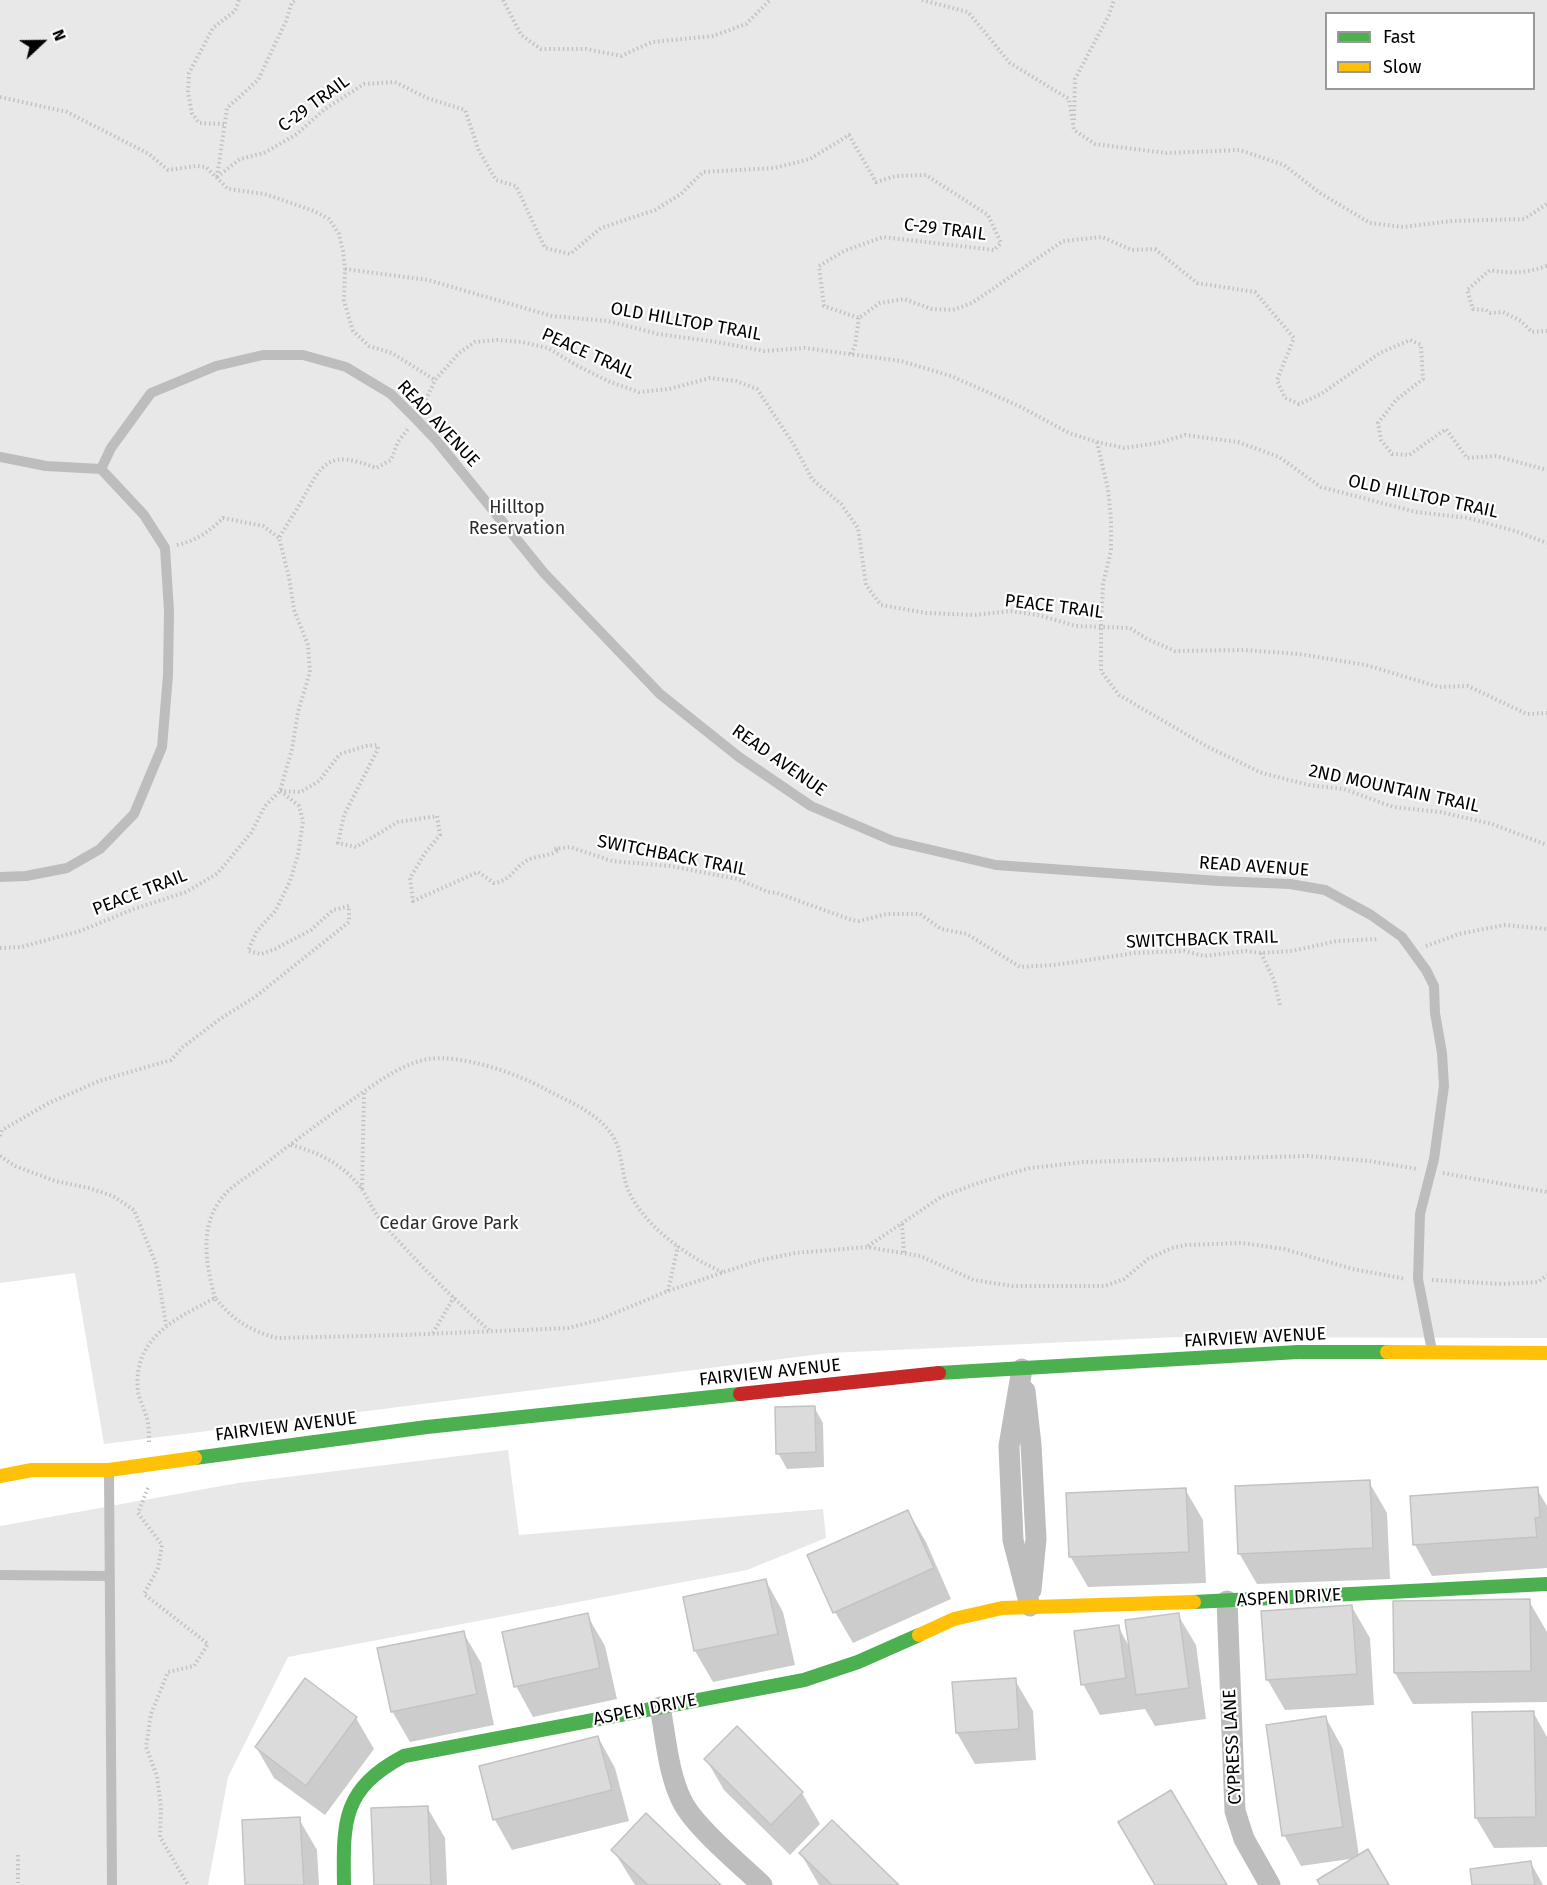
<!DOCTYPE html>
<html>
<head>
<meta charset="utf-8">
<style>
  body { margin:0 }
  #map { position:relative; width:1547px; height:1885px; overflow:hidden; background:#fff; font-family:"Fira Sans",sans-serif }
  canvas { display:block }
  .legend { position:absolute; left:1325px; top:12px; width:210px; height:78px; box-sizing:border-box; background:#fff; border:2px solid #999; margin:0; padding:8px 10px; list-style:none; font-size:18px; color:#000 }
  .legend li { display:flex; align-items:center; gap:12px; height:30px }
  .legend b { width:30px; border:2px solid #999 }
  .north { position:absolute; left:12px; top:12px; width:60px; height:60px; -webkit-text-stroke:4px #fff; paint-order:stroke; rotate:68deg; font-size:16px; font-weight:700; line-height:24px; text-align:center; color:#000 }
  .north::after { content:''; display:block; margin:auto; width:21px; height:27px; background:#000; clip-path:polygon(50% 0,100% 100%,50% 72%,0 100%) }
</style>
</head>
<body>
<div id="map">
<canvas width="1547" height="1885"></canvas>
<ul class="legend">
<li><b style="height:8px;background:#4caf50"></b>Fast</li>
<li><b style="height:8px;background:#ffc107"></b>Slow</li>
</ul>
<div class="north">N</div>
</div>
<script>
const g = document.querySelector('canvas').getContext('2d');
g.lineJoin = 'round';
function fill(path, color) { g.fillStyle = color; g.fill(path, 'evenodd'); }
function trace(path, color, width, dash) { g.strokeStyle = color; g.lineWidth = width; g.lineCap = dash ? 'butt' : 'round'; g.setLineDash(dash || []); g.stroke(path); }
function label(font, color, halo, rows, align = 'center') {
  g.font = font + ' "Fira Sans",sans-serif'; g.lineWidth = 4.5; g.setLineDash([]); g.textBaseline = 'middle'; g.strokeStyle = halo; g.fillStyle = color; for (const [text, x, y, turn = 0] of rows) {
    g.save(); g.translate(x, y); g.rotate((+turn || 0) * Math.PI / 180); g.textAlign = isNaN(turn) ? turn : align; if (halo) g.strokeText(text, 0, 0); g.fillText(text, 0, 0); g.restore();
  }
}
const green = new Path2D(`
  M0 0H1547V1338L1178 1337 829 1353 104 1444 75 1273 0 1283ZM1326 14H1534V88H1326Z
  M508 1450 519 1535 823 1509 826 1538 747 1570 288 1657 228 1777 208 1885H0V1526L238 1483Z`);
const shadow = new Path2D(`
  M814 1407 823 1423 824 1467 787 1469 778 1453Z
  M1369 1482 1387 1513 1390 1579 1257 1584 1239 1553Z
  M1185 1489 1203 1520 1206 1583 1088 1587 1070 1556Z
  M1537 1489 1547 1506V1568L1432 1576 1415 1545Z
  M908 1511 926 1542 951 1599 853 1643 835 1612 809 1555Z
  M766 1581 783 1612 795 1665 713 1682 695 1651 684 1598Z
  M1529 1601 1547 1632V1702L1413 1704 1395 1673Z
  M1352 1607 1370 1638 1374 1705 1285 1710 1267 1679Z
  M587 1615 605 1646 617 1699 533 1717 516 1686Z
  M1178 1615 1196 1645 1206 1719 1155 1726 1145 1709 1100 1715 1083 1684 1118 1626 1130 1648Z
  M463 1632 481 1663 494 1725 410 1742 392 1711Z
  M1015 1680 1033 1711 1036 1760 975 1764 957 1733Z
  M1533 1712 1547 1737V1847L1494 1848 1476 1818Z
  M356 1718 374 1749 325 1815 274 1778 256 1747Z
  M1326 1718 1343 1749 1359 1856 1387 1885H1322L1357 1858 1301 1866 1284 1835Z
  M737 1728 802 1793 820 1824 790 1855 724 1790 706 1759Z
  M598 1737 615 1768 629 1821 512 1850 495 1820 481 1767Z
  M427 1807 445 1838 447 1885H376Z
  M299 1819 317 1850 319 1885H247Z
  M613 1850 719 1885H635Z
  M801 1854 897 1885H819Z
  M1531 1863 1543 1885H1473Z`);
const building = new Path2D(`
  M815 1406 816 1452 776 1454 775 1407Z
  M1370 1480 1373 1548 1238 1554 1235 1486Z
  M1538 1487 1540 1517 1535 1518 1537 1537 1413 1545 1410 1496Z
  M1186 1488 1189 1552 1069 1557 1066 1493Z
  M908 1510 934 1568 833 1613 807 1555Z
  M766 1579 778 1634 694 1651 683 1597Z
  M1530 1599 1531 1671 1394 1673 1393 1601Z
  M1352 1605 1357 1674 1266 1680 1261 1611Z
  M588 1613 600 1668 514 1687 502 1632Z
  M1179 1613 1189 1688 1136 1695 1125 1620Z
  M1119 1625 1126 1678 1081 1685 1074 1631Z
  M464 1631 477 1694 391 1712 377 1648Z
  M305 1678 357 1717 306 1786 255 1747Z
  M1016 1678 1019 1729 956 1733 952 1682Z
  M1534 1711 1536 1817 1475 1818 1472 1712Z
  M1326 1716 1343 1827 1282 1836 1266 1725Z
  M737 1726 803 1792 771 1825 704 1759Z
  M598 1736 612 1790 493 1820 479 1766Z
  M1171 1790 1227 1885H1155L1118 1822Z
  M428 1806 431 1885H374L371 1808Z
  M646 1813 721 1885H648L611 1850Z
  M300 1817 304 1885H245L242 1820Z
  M832 1820 899 1885H832L799 1853Z
  M1368 1849 1389 1885H1320L1317 1880Z
  M1531 1861 1535 1885H1472L1470 1869Z`);
const path = new Path2D(`
  M503 0 521 35 541 49H586L621 56 652 42 713 36 746 24 770 0
  M922 0 968 12 1010 63 1069 99 1074 130 1095 144 1166 153 1240 150 1284 165 1320 193 1370 223 1403 227 1452 221 1524 219 1547 204
  M0 97 67 112 149 154 168 170 196 166 206 167 228 189 265 194 314 211 329 219 339 234 343 251 345 269 344 301 353 331 369 346 392 353 435 380
  M1074 120 1075 79 1109 15 1114 0
  M224 124 199 123 192 113 188 93 189 73 213 28 235 11 239 0
  M217 177 240 159 264 153 297 134 325 109 364 84 395 82 427 98 465 110 479 151 496 180 516 186 545 248 570 254 601 228 655 210 681 194 703 172 774 168 810 159 849 135 876 182 896 176 926 175 988 215 1001 243 994 250 883 237 844 251 819 266 824 306 859 318 880 303 904 299 932 309 953 310 972 303 1063 241 1102 237 1132 250 1155 249 1197 283 1255 292 1294 338 1277 380 1285 398 1299 404 1321 394 1380 353 1410 340 1421 345 1423 379 1396 400 1378 423 1381 440 1392 454 1409 455 1446 429 1467 458 1496 456 1547 470
  M217 177 227 108 258 80 286 21 292 2 296 0
  M1547 266C1526 273 1511 274 1490 270L1467 290 1473 309 1486 310 1490 313 1503 312 1521 321 1532 332 1547 331
  M345 269 428 280 552 316 608 321 658 334 717 342 764 351 805 348 901 361 951 376 1019 406 1069 433 1097 442 1124 448 1158 443 1185 435 1238 442 1279 457 1321 487 1416 512 1468 518 1515 531 1547 543
  M851 354 855 346 859 318
  M422 408 435 380 459 353 475 342 497 340 522 342 548 348 576 365 610 382 639 392 669 389 710 378 736 381 757 389 794 445 812 479 841 504 858 528 866 585 881 605 927 613 974 615 1010 611 1038 615 1076 626 1130 628 1147 639 1175 651 1244 650 1299 654 1366 665 1439 687 1468 686 1527 714 1547 713
  M1097 442 1108 489 1111 520V551L1103 584 1101 627V671L1119 695 1208 747 1262 773 1309 785 1344 789 1393 807 1440 812 1492 824 1547 845
  M177 545C196 541 210 531 223 518L263 526 279 538
  M280 791 301 792 319 781 340 754 366 746 377 745 378 749 344 815 338 843 356 847 398 822 437 816 440 835 425 853 410 878 413 901 478 872 494 883C512 880 512 870 526 861 536 855 549 857 559 850L554 849 570 847 612 861 670 866 712 874 737 879 768 892 777 893 852 920 859 921 887 914H920L941 929 967 934 1020 967 1054 965 1135 953 1184 951 1204 956 1246 951 1261 953 1292 951 1337 941 1378 939
  M1426 946 1459 934 1504 925 1547 929
  M0 948 21 947 80 931 134 909 186 892 218 873 251 833 265 806 280 791 292 749 298 712 310 672 308 645 294 610 289 577 279 538C286 526 294 514 301 502 323 462 328 449 376 468L391 460 398 442 408 429
  M1261 953 1274 980 1280 1005
  M0 1136 2 1130 49 1103 99 1081 171 1060 183 1047 220 1019 255 997 349 922V906L333 910 311 930 275 949 261 954 248 951 257 931 276 910 290 881 298 855 303 821 299 806 281 791
  M291 1145C319 1152 346 1166 363 1191 370 1203 376 1216 385 1226 418 1263 453 1299 490 1331
  M0 1156 15 1166 55 1181 89 1188 113 1196 134 1210 156 1264 166 1325
  M1443 1173 1547 1192
  M362 1189 364 1092
  M902 1224 904 1253
  M868 1246 941 1197 978 1183 1030 1168 1083 1162 1308 1156 1369 1161 1418 1169
  M1432 1280 1502 1284 1538 1282 1547 1275
  M668 1291 678 1246
  M215 1298C205 1261 198 1221 228 1191 239 1181 253 1173 265 1164 292 1143 320 1122 349 1102 374 1085 398 1065 428 1059 461 1054 516 1073 545 1089 569 1102 597 1112 612 1135 622 1150 621 1169 627 1187 641 1224 688 1258 723 1272
  M433 1333 454 1297
  M149 1442C149 1436 149 1429 148 1423 146 1412 140 1402 138 1392 132 1338 175 1319 215 1298 232 1319 250 1331 277 1338L403 1335 569 1328 598 1320 668 1291 757 1261 795 1253 867 1247 920 1256 974 1280 1012 1286H1105L1124 1279 1148 1259 1172 1248 1186 1245 1242 1243 1284 1249 1353 1269 1406 1279
  M148 1488 138 1513 162 1545 158 1568 144 1594 208 1644 194 1666 168 1672 151 1714 146 1747 157 1776 161 1807 160 1837 188 1885
  M18 1855V1883`);
const lane = new Path2D(`
  M0 457 46 466 101 469 111 448 151 393 216 366 263 355H303L346 367 391 394 416 419 436 440 544 573 660 694 739 757 811 806 893 841 996 865 1219 881 1290 884 1325 890 1371 915 1402 937 1426 970 1434 986 1435 1013 1442 1053 1444 1086 1434 1159 1420 1214 1418 1279 1432 1351
  M0 877 26 876 67 868 100 849 134 814 162 747 168 675 169 611 165 548 144 515 101 469
  M109 1471 112 1885
  M0 1575 109 1576`);
const street = new Path2D(`
  M1022 1369 1009 1446 1013 1540 1030 1606
  M1025 1391 1031 1445 1036 1539 1031 1590
  M1227 1601 1235 1811 1244 1839 1270 1885
  M660 1707C666 1738 668 1773 682 1801 694 1826 741 1865 762 1885`);
const fast = new Path2D(`
  M939 1373 1298 1352H1387
  M195 1458 427 1427 740 1394
  M1194 1602 1547 1584
  M344 1885C343 1821 342 1789 404 1756L804 1680 858 1662 919 1635`);
const slow = new Path2D(`
  M1387 1352 1547 1353
  M0 1476 32 1470H109L195 1458
  M919 1635 954 1619 1002 1608 1194 1602`);
const jam = new Path2D(`
  M740 1394 939 1373`);
const streetNames = [
  ["C-29 TRAIL",314,104,-36],
  ["C-29 TRAIL",945,230,7],
  ["OLD HILLTOP TRAIL",686,322,10],
  ["PEACE TRAIL",588,354,24],
  ["READ AVENUE",438,424,47],
  ["OLD HILLTOP TRAIL",1423,497,12],
  ["PEACE TRAIL",1054,607,7],
  ["READ AVENUE",779,761,35],
  ["2ND MOUNTAIN TRAIL",1394,789,12],
  ["SWITCHBACK TRAIL",672,856,11],
  ["READ AVENUE",1254,867,4],
  ["PEACE TRAIL",140,893,-21],
  ["SWITCHBACK TRAIL",1202,940,-2],
  ["FAIRVIEW AVENUE",1255,1338,-3],
  ["FAIRVIEW AVENUE",770,1373,-6],
  ["FAIRVIEW AVENUE",286,1427,-7],
  ["ASPEN DRIVE",1289,1598,-3],
  ["ASPEN DRIVE",645,1710,-11],
  ["CYPRESS LANE",1233,1747,-93]
];
const parkNames = [
  ["Hilltop",517,508],
  ["Reservation",517,529],
  ["Cedar Grove Park",449,1224]
];
fill(green, '#e8e8e8');
fill(shadow, '#0003');
fill(building, '#dbdbdb');
trace(building, '#c3c3c3', 1.5);
trace(path, '#c2c2c2', 4, [1.5, 3]);
trace(lane, '#bdbdbd', 10);
trace(street, '#bdbdbd', 21);
trace(fast, '#4caf50', 14);
trace(slow, '#ffc107', 14);
trace(jam, '#c62828', 14);
label('18px', '#000', '#fff', streetNames);
label('18px', '#2c2c2c', '#fff', parkNames);
</script>
</body>
</html>
